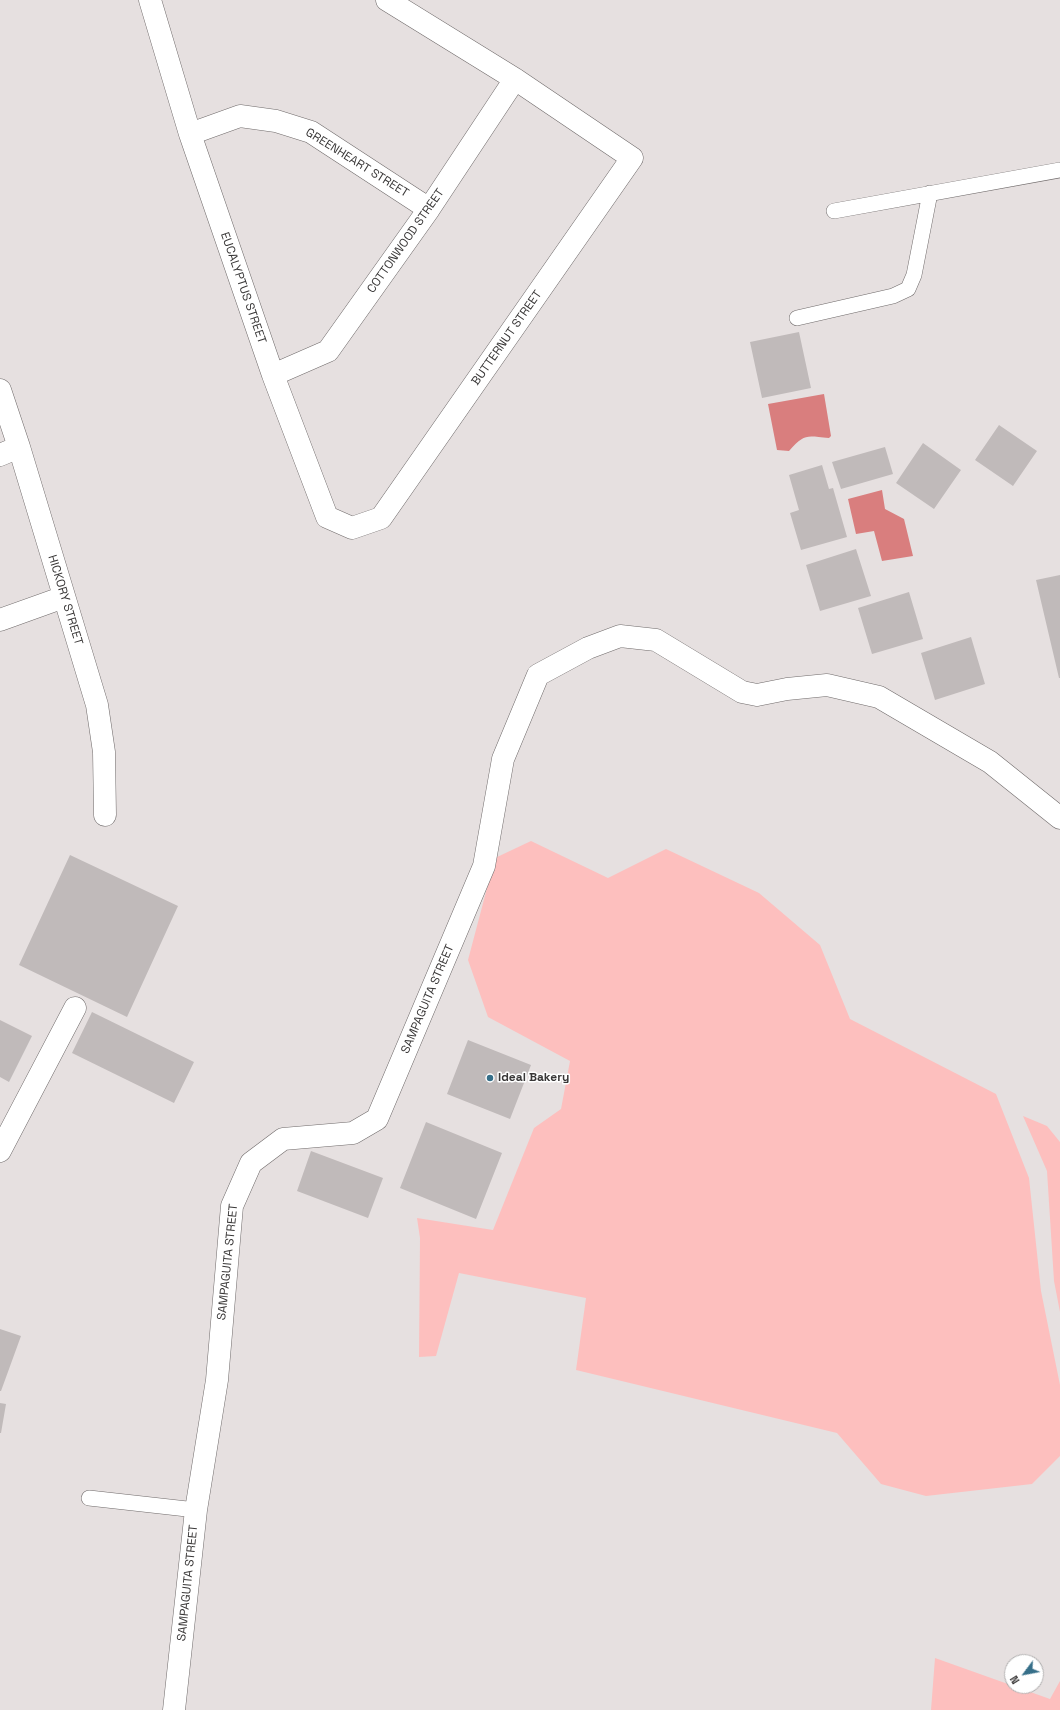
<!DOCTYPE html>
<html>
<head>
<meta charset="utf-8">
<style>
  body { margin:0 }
  #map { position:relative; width:1060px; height:1710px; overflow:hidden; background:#e6e0e0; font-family:"Space Grotesk",sans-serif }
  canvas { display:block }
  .north { position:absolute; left:1004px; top:1654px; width:40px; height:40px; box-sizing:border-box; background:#fff; border:1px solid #b0afaf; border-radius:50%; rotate:238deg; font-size:11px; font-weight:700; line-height:16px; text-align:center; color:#393737 }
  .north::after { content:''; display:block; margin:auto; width:14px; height:18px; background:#366f89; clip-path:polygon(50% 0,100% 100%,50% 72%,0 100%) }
</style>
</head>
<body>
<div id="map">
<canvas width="1060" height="1710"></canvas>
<div class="north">N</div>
</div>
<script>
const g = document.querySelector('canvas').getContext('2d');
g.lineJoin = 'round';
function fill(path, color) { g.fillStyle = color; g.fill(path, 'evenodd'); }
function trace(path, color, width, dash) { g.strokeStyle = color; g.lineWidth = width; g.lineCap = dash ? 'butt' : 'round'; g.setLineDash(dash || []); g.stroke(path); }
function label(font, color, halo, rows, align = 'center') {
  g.font = font + ' "Space Grotesk",sans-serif'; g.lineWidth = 3; g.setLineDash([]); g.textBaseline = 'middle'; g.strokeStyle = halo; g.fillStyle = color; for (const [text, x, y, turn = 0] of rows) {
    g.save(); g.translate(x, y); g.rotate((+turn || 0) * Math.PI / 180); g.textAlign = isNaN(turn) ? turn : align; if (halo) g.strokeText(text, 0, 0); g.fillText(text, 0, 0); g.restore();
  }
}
const green = new Path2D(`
  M531 841 608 878 666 849 759 893 820 945 850 1019 996 1094 1029 1178 1041 1291 1060 1385V1456L1032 1484 926 1496 881 1484 837 1433 576 1370 586 1298 459 1273 436 1356 419 1357 420 1238 417 1218 493 1230 534 1128 561 1109 570 1061 488 1017 468 960 495 858Z
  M1023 1116 1047 1126 1060 1142V1312L1054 1281 1047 1171Z
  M935 1658 1050 1699 1060 1681V1710H931Z`);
const water = new Path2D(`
  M824 394 831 436 829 438C806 436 805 433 789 451L777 450 768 404Z
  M882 490 885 509 904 519 913 556 882 561 874 531 856 534 848 499Z`);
const building = new Path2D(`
  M799 332 811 388 762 398 750 342Z
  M999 425 1037 451 1013 486 975 460Z
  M923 443 961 470 934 509 896 483Z
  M885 447 893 474 841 489 832 462Z
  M822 465 829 489 833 488 847 537 801 550 790 513 799 510 789 475Z
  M856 549 871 596 820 611 806 565Z
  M1060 575V678H1059L1036 580Z
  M909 592 923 639 872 654 858 608Z
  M971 637 985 684 935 700 921 653Z
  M70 855 178 906 127 1017 19 965Z
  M92 1012 194 1062 174 1103 72 1053Z
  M0 1020 32 1036 9 1082 0 1077Z
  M468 1040 531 1065 510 1119 447 1094Z
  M426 1122 502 1153 476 1219 400 1188Z
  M311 1151 383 1178 368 1218 297 1191Z
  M0 1329 21 1336 1 1391H0Z
  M0 1403 6 1404 1 1433H0Z`);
const service = new Path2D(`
  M834 211 1060 170
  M797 318 893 296 908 289 914 275 930 193
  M89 1498 196 1510`);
const minor = new Path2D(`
  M150 0 190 134 273 375 327 517 352 528 381 518 632 158 515 79 387 0
  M190 134 240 116 276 121 311 132 429 209
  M273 375 328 351 429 209 515 79
  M0 390 19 447 97 705 104 752 105 815
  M0 455 19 447
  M0 620 64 597
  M0 1151 75 1008
  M174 1710 196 1510 217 1380 232 1206 251 1163 283 1139 353 1133 377 1119 484 866 503 759 538 675 588 648 620 636 656 640 742 692 757 695 787 689 827 685 879 697 990 762 1060 818`);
const markers = [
  [490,1078,4,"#366f89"]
];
const streetNames = [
  ["GREENHEART STREET",357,163,32],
  ["COTTONWOOD STREET",406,241,-55],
  ["EUCALYPTUS STREET",243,288,71],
  ["BUTTERNUT STREET",507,338,-55],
  ["HICKORY STREET",65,600,73],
  ["SAMPAGUITA STREET",428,999,-67],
  ["SAMPAGUITA STREET",228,1262,-84],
  ["SAMPAGUITA STREET",188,1583,-84]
];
const poiNames = [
  ["Ideal Bakery",498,1078]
];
fill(green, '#fdbfbe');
fill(water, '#d97e7e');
fill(building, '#c0baba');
trace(service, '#6f6a6a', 16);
trace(minor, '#6f6a6a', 23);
trace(service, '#fff', 15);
trace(minor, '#fff', 22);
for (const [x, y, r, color] of markers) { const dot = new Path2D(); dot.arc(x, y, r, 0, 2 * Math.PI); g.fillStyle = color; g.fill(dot); trace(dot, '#fff', 1.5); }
label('12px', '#393737', '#fff', streetNames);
label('bold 12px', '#393737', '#fff', poiNames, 'left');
</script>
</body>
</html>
